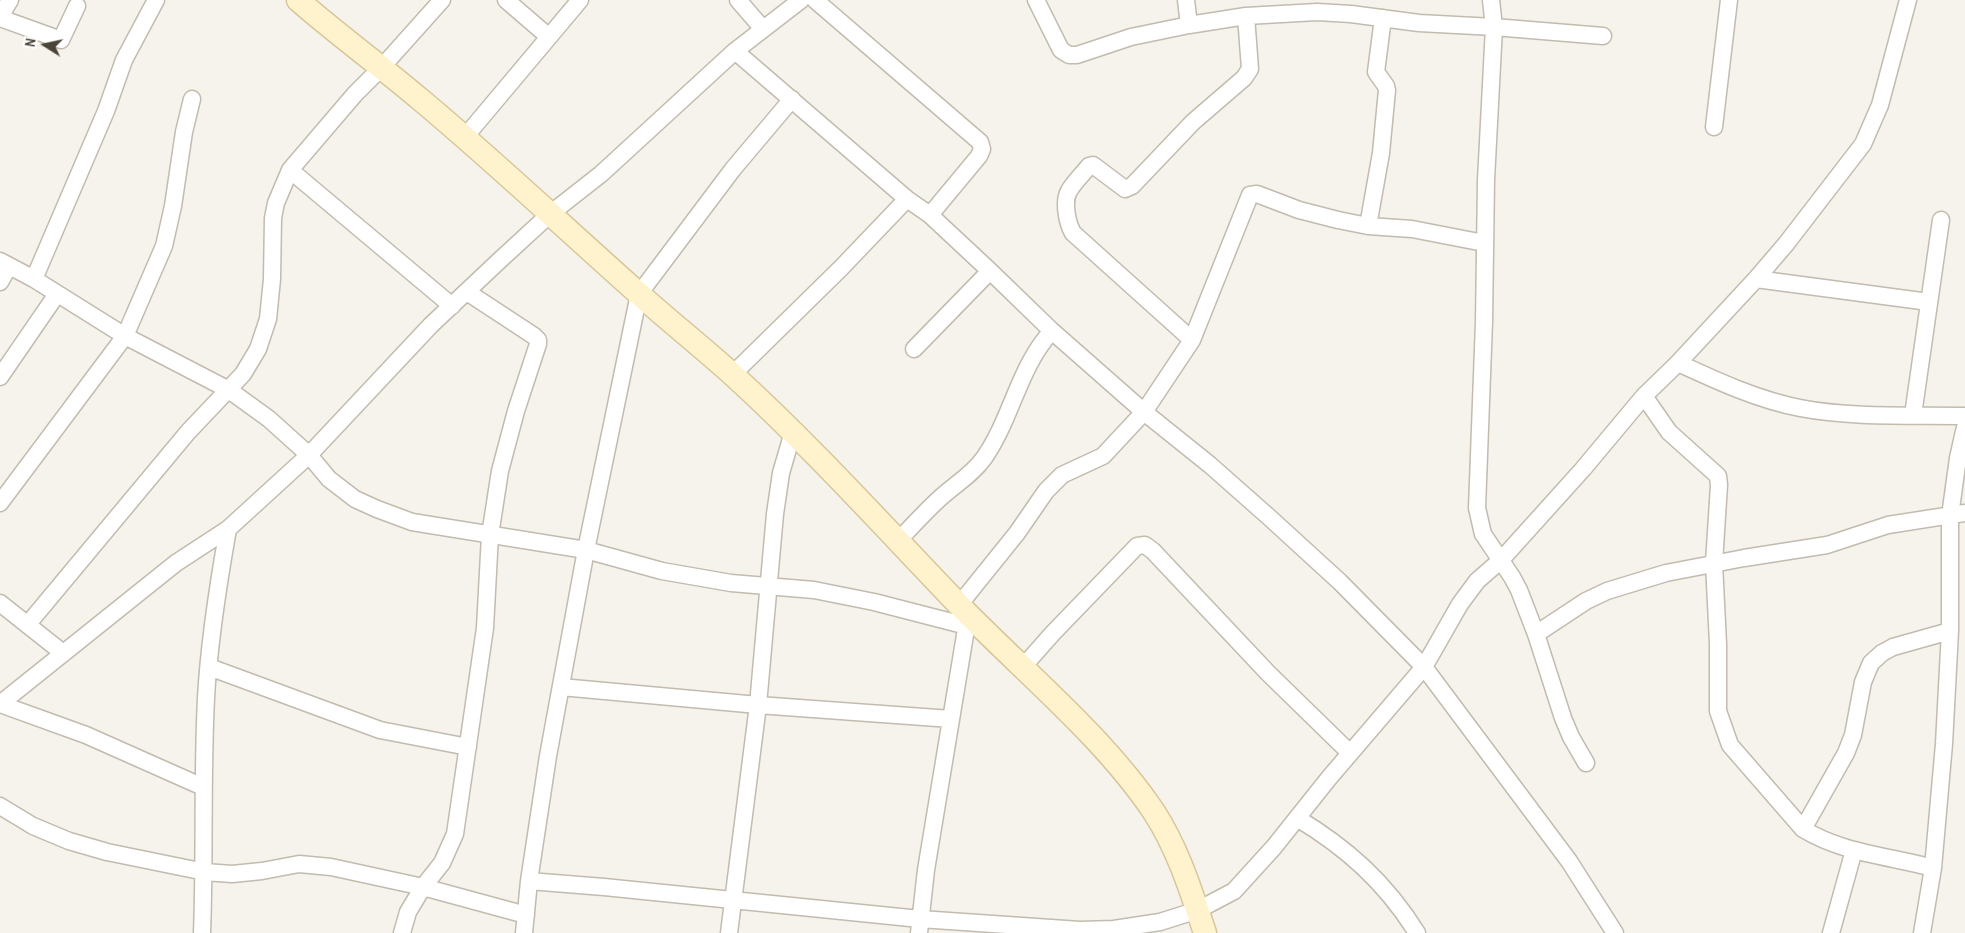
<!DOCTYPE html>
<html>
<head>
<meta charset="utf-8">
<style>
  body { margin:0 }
  #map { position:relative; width:1965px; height:933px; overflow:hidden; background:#f6f3ec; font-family:"Archivo Narrow",sans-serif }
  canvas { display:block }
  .north { position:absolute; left:20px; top:20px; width:50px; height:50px; -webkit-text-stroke:4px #fff; paint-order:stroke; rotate:280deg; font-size:14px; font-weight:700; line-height:20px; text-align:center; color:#4b4439 }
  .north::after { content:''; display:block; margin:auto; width:18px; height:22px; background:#4b4439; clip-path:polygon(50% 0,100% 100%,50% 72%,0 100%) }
</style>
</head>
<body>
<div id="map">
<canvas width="1965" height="933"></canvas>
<div class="north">N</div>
</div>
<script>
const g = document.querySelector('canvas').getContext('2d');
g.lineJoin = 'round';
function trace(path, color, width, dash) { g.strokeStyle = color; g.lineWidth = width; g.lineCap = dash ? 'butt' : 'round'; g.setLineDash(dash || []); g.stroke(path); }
const street = new Path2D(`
  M506 0 549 37
  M738 0 763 29
  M815 0 980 142 982 149 979 156 930 215
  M1036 0 1061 50 1069 55H1077L1131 37 1189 25 1246 16 1317 12 1351 14 1419 23 1494 27 1603 36
  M1186 0 1189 25
  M1491 0 1494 27 1486 180 1484 322 1477 508 1483 534 1512 577 1519 590 1536 634 1563 718 1571 737 1586 763
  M0 17 10 0
  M0 18 61 40 77 6
  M735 51 907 199 930 215 990 271 1052 331 1144 412 1210 465 1270 518 1340 582 1424 667 1569 861 1615 933
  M1714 127 1729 0
  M465 137 580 0
  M290 170 452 306
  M1368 226 1381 153 1387 90 1386 86 1376 72 1383 18
  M0 261 34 279 125 336 229 390 269 419 309 455 329 479 355 499 377 509 412 522 586 550 662 571 731 583 814 590 874 602 967 626
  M34 279 106 111 124 60 156 0
  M1756 279 1929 302
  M0 282 9 266
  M1192 340 1073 233C1067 223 1063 201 1069 191 1074 182 1083 174 1089 166L1093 165 1125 189 1132 186 1193 122 1244 78 1250 69 1246 16
  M914 349 990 271
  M1678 363C1717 381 1758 400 1800 408 1851 418 1913 415 1965 416
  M733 374 841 268 907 199
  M0 377 57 294
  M1644 396 1669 432 1718 476 1719 485 1714 563 1718 644V711L1730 745 1803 829C1842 853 1889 856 1933 868
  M1913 415 1941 220
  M0 503 125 336 164 246 173 206 184 132 192 99
  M899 540C912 526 925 512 939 499 954 485 972 475 984 458 1012 418 1019 366 1052 331
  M0 603 63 653
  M959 605 1017 533 1046 491 1062 475 1103 456 1144 412 1192 340 1250 195 1257 194 1299 210 1338 220 1368 226 1412 229 1484 243
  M28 624 188 432 243 374 258 349 268 319 272 279 273 218 276 203 290 170 355 94 382 67 442 0
  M1536 634 1586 601 1607 591 1666 573 1744 558 1827 545 1888 525 1965 513
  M209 667 380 730 468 747
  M1022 668 1053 633 1137 546 1145 545 1153 551 1268 673 1350 753
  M561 687 758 705 951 719
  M0 704 176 563 228 529 309 455 431 325 500 260 550 214 601 174 735 51 801 0
  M0 704 86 735 203 787
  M0 806 33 826 69 841 107 852 205 872 232 874 262 871 299 864 331 867 423 887 526 915
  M1297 818C1347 848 1386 883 1417 933
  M1803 829 1846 753 1853 735 1863 682 1871 663 1882 653 1893 647 1950 631
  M529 881 604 887 920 919 1080 930 1114 929 1160 922 1198 910 1234 891 1274 847 1329 778 1424 667 1460 604 1477 581 1501 560 1583 469 1644 396 1678 363 1756 279 1786 244 1863 144 1880 105 1908 0
  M202 933C205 855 202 777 206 698 209 642 218 585 228 529
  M402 933 408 912 423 887 442 863 455 834 485 628 490 535 500 471 516 411 538 344V340L534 336 467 292
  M524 933 529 881 548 756 586 550 639 294 733 169 792 99
  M729 933 758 705 775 514 781 473 793 432
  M919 933 926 870 968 617
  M1831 933 1854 850
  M1922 933 1933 868 1944 744 1950 631V516L1958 458 1965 427`);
const secondary = new Path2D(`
  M298 0C338 35 381 66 421 100 495 162 566 229 638 293 669 321 702 347 733 375 813 448 885 528 960 606 1023 671 1103 736 1154 812 1178 849 1191 891 1205 933`);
trace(street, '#c2bbae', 19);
trace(secondary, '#d6c79b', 25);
trace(street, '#fff', 16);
trace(secondary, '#fff3cd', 22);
</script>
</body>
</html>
